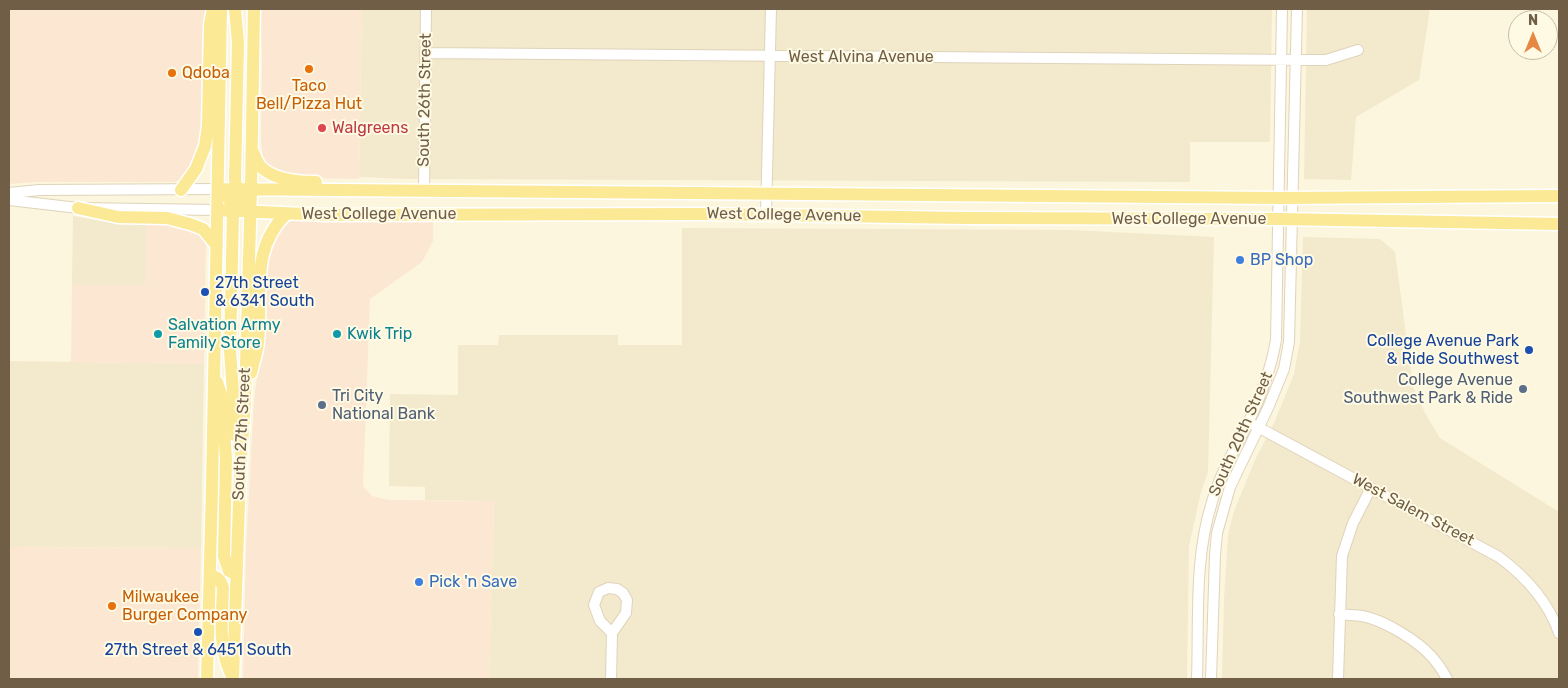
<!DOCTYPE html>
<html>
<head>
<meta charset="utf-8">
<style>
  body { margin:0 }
  #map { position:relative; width:1568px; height:688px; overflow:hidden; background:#fcf6de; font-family:Rubik,sans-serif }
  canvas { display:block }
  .frame { position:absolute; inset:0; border:10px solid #715e47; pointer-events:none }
  .north { position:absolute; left:1508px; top:10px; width:50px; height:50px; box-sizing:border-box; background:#fffae4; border:1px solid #c6bca5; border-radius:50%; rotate:0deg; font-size:14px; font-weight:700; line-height:20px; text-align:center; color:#715e47 }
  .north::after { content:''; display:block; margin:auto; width:18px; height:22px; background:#e68843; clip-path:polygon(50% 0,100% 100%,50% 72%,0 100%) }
</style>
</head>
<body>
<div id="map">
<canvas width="1568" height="688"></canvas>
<div class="frame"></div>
<div class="north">N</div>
</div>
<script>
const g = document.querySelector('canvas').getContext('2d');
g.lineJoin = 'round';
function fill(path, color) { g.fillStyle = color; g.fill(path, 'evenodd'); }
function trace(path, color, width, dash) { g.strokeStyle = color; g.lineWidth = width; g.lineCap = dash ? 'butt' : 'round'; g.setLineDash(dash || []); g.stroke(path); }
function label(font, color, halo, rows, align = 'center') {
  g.font = font + ' Rubik,sans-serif'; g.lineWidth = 4; g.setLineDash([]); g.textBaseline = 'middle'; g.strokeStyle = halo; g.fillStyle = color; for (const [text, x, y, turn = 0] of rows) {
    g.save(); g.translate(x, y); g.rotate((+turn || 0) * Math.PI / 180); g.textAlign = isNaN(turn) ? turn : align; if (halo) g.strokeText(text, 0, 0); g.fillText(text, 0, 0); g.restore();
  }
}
const residential = new Path2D(`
  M362 9H1272L1270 142H1190V182L409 179 359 177Z
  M1307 9H1430L1419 80 1356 117 1351 180 1304 179Z
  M73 216 114 223 146 224V285H72Z
  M682 228 1070 230 1214 237 1208 472 1201 492 1189 546 1187 679H489L494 501 425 500V487L389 486 390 394 458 395V345H498L499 335H618V345H682Z
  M1303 237 1380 239 1395 252 1413 387 1425 413 1440 438 1559 512V679H1222L1224 600 1228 535 1234 511 1255 460 1274 423 1294 374 1300 342Z
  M9 361 204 364 201 548 9 547Z`);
const commercial = new Path2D(`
  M9 9H208L201 148 184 179 174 182H36L9 184Z
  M260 9H362L359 179 301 178 270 168 263 160 261 140 262 56Z
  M146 221 165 222 196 230 206 241 204 364 71 362 72 285H145Z
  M294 221 433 222V241L422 262 370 299 363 486 372 496 389 500 494 501 489 679H243L246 550 254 401 261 344 265 261 282 224Z
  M9 547 201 548 198 679H9Z`);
const minor = new Path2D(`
  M425 53 1305 60H1326L1358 50
  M424 192 426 9
  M9 193 39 190 218 189
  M9 200 78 208 218 210
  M766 215 771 9
  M1254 425 1499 557C1526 577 1548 601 1559 633
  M1339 614C1347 615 1355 615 1362 616 1384 620 1418 641 1432 657 1438 664 1443 671 1447 679
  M611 679 612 633 626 613 627 600 623 593 617 589 608 588 599 592 594 605 600 621 612 633
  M1197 679C1199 621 1194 558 1212 502 1220 473 1235 449 1248 423 1261 396 1271 369 1276 340L1282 9
  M1211 679 1215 555 1217 533 1230 487 1268 408 1284 369 1289 342 1297 9
  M1338 679 1342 556 1353 523 1371 488`);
const major = new Path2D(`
  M235 9 238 43 235 178C236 192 239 203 250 212
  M253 152C255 156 257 162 260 166 273 180 299 182 316 182
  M218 189 1279 198 1559 196
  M218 189 229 198 233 211 230 350 236 436
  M181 190 196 169 205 146 208 126 210 24 213 9
  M78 208 118 217 167 218 190 224 203 229 217 246
  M218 210 325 215 702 214 966 218 1279 219 1559 224
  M251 373C253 363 257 353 258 342 263 296 249 250 286 214
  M217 382 222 398 226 459 224 556 229 571 237 575
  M210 575C218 577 221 580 223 588 222 617 218 647 231 674
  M207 679 212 487 221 9
  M233 679 240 473 245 400 251 189 254 9`);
const markers = [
  [309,69,5,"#e8710a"],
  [172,73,5,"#e8710a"],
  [322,128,5,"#e0444e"],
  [1240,260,5,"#3f7fe0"],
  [205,292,5,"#1a4fb4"],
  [158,334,5,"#0f9aa8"],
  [337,334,5,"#0f9aa8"],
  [1529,350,5,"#1a4fb4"],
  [1523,389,5,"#5c6f8a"],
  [322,405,5,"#5c6f8a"],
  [419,582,5,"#3f7fe0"],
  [112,606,5,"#e8710a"],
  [198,632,5,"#1a4fb4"]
];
const streetNames = [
  ["West Alvina Avenue",861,57],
  ["South 26th Street",425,100,-89],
  ["West College Avenue",379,214],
  ["West College Avenue",784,215,1],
  ["West College Avenue",1189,219],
  ["South 27th Street",242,434,-87],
  ["South 20th Street",1241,434,-66],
  ["West Salem Street",1413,510,28]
];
const foodNames = [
  ["Qdoba",182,73],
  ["Taco",309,86,"center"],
  ["Bell/Pizza Hut",309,104,"center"],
  ["Milwaukee",122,597],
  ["Burger Company",122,615]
];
const healthNames = [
  ["Walgreens",332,128]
];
const shopNames = [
  ["BP Shop",1250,260],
  ["Pick 'n Save",429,582]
];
const transitNames = [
  ["27th Street",215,283],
  ["& 6341 South",215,301],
  ["College Avenue Park",1519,341,"right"],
  ["& Ride Southwest",1519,359,"right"],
  ["27th Street & 6451 South",198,650,"center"]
];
const cultureNames = [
  ["Salvation Army",168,325],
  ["Family Store",168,343],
  ["Kwik Trip",347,334]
];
const serviceNames = [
  ["College Avenue",1513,380],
  ["Southwest Park & Ride",1513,398],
  ["Tri City",332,396,"left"],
  ["National Bank",332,414,"left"]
];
fill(residential, '#f3e9cd');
fill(commercial, '#fce7d2');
trace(minor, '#dfd3bb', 12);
trace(major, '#fff', 15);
trace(minor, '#fff', 10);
trace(major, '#fbe996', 12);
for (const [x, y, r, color] of markers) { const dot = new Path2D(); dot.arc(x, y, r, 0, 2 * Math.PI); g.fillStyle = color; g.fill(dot); trace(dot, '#fffae4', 2); }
label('16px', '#715e47', '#fffae4', streetNames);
label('16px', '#c56008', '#fffae4', foodNames, 'left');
label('16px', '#be3a42', '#fffae4', healthNames, 'left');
label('16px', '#366cbe', '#fffae4', shopNames, 'left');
label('16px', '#164399', '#fffae4', transitNames, 'left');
label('16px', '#0d838f', '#fffae4', cultureNames, 'left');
label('16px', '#4e5e75', '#fffae4', serviceNames, 'right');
</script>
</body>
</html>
